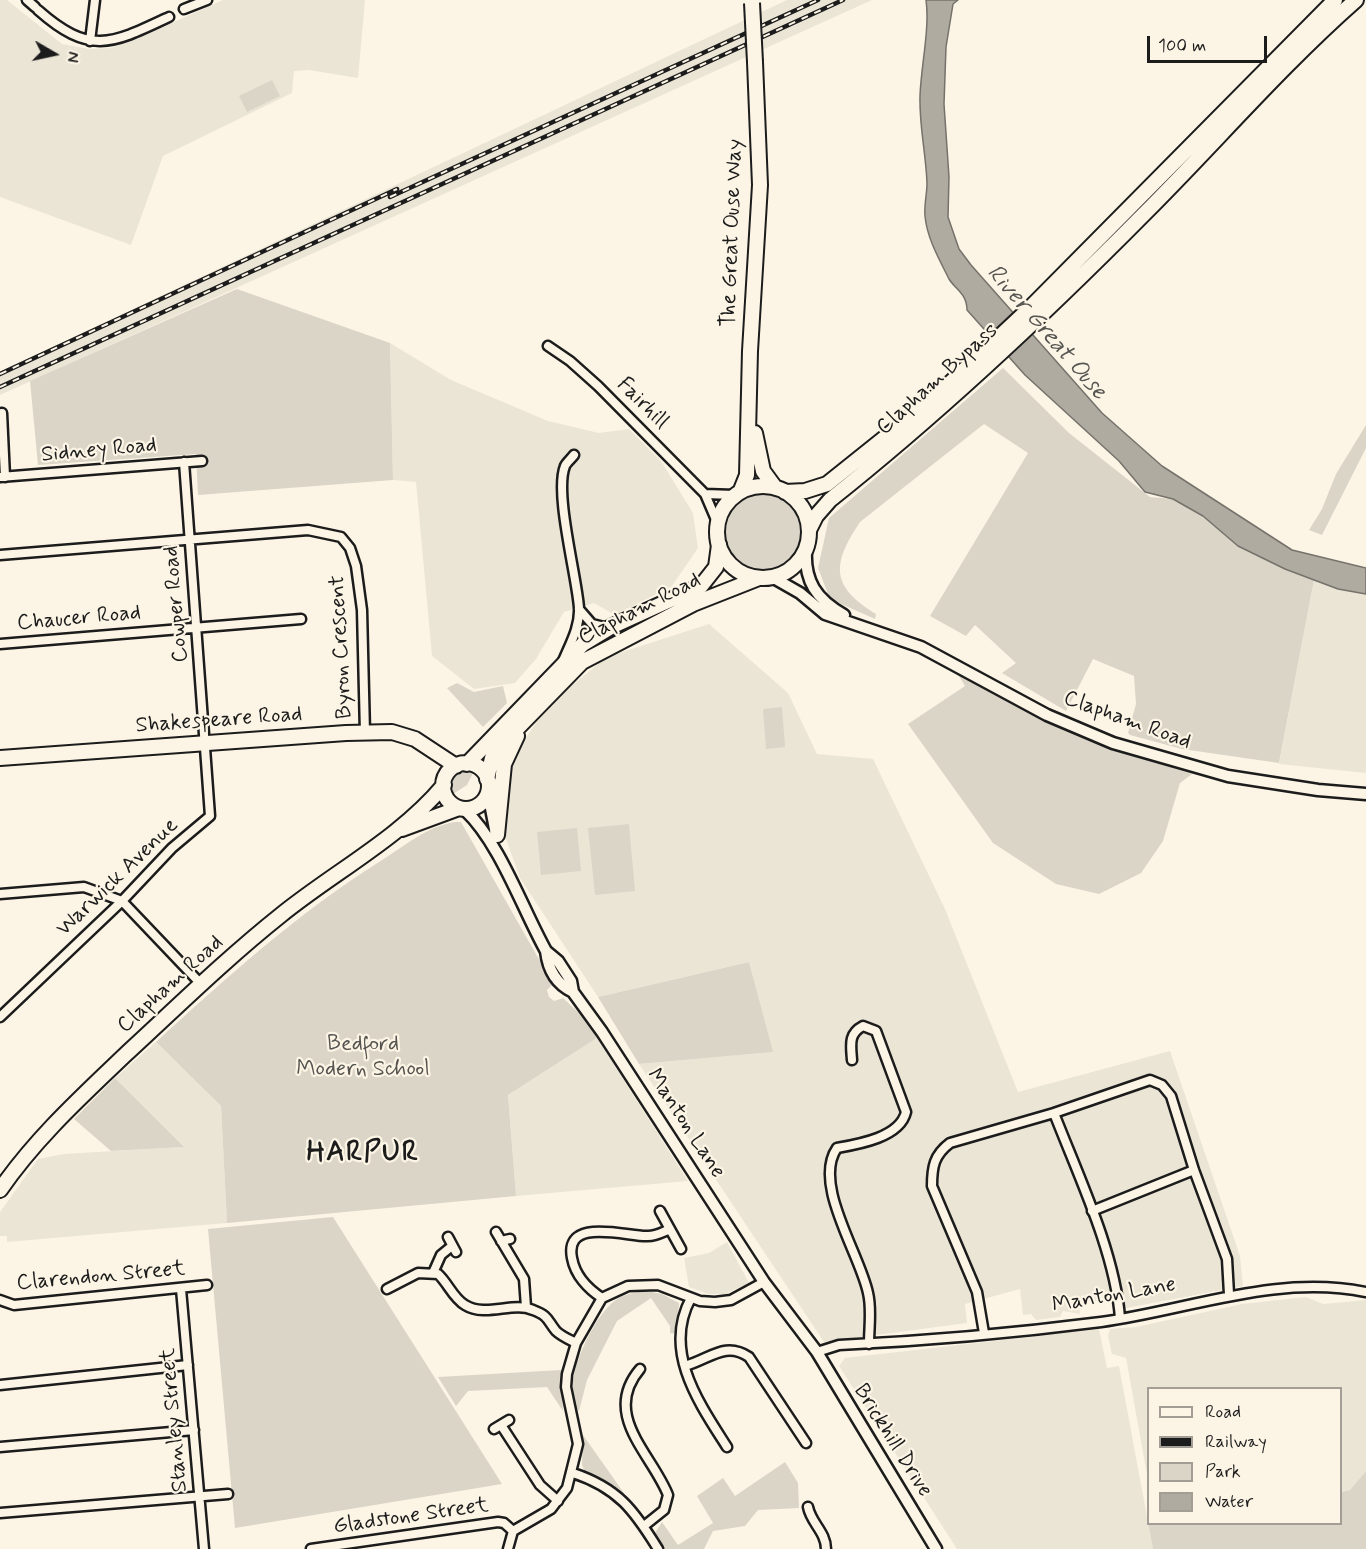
<!DOCTYPE html>
<html>
<head>
<meta charset="utf-8">
<style>
  body { margin:0 }
  #map { position:relative; width:1366px; height:1549px; overflow:hidden; background:#fcf5e5; font-family:Mynerve,sans-serif }
  canvas { display:block }
  .legend { position:absolute; left:1147px; top:1387px; width:195px; height:138px; box-sizing:border-box; background:#fcf5e5; border:2px solid #a29e95; margin:0; padding:8px 10px; list-style:none; font-size:18px; color:#1c1c1c }
  .legend li { display:flex; align-items:center; gap:12px; height:30px }
  .legend b { width:30px; border:2px solid #a29e95 }
  .north { position:absolute; left:24px; top:24px; width:60px; height:60px; -webkit-text-stroke:4px #fcf5e5; paint-order:stroke; rotate:99deg; font-size:16px; font-weight:700; line-height:24px; text-align:center; color:#1c1c1c }
  .north::after { content:''; display:block; margin:auto; width:21px; height:27px; background:#1c1c1c; clip-path:polygon(50% 0,100% 100%,50% 72%,0 100%) }
  .scale { position:absolute; left:1147px; top:36px; width:120px; height:27px; box-sizing:border-box; border:3px solid #1c1c1c; border-top:0; padding-left:8px; font-size:18px; line-height:21px; white-space:nowrap; color:#1c1c1c; -webkit-text-stroke:4px #fcf5e5; paint-order:stroke }
</style>
</head>
<body>
<div id="map">
<canvas width="1366" height="1549"></canvas>
<ul class="legend">
<li><b style="height:8px;background:#fcf5e5"></b>Road</li>
<li><b style="height:8px;background:#1c1c1c"></b>Railway</li>
<li><b style="height:16px;background:#dbd5c8"></b>Park</li>
<li><b style="height:16px;background:#b0aba1"></b>Water</li>
</ul>
<div class="north">N</div>
<div class="scale">100 m</div>
</div>
<script>
const g = document.querySelector('canvas').getContext('2d');
g.lineJoin = 'round';
function fill(path, color) { g.fillStyle = color; g.fill(path, 'evenodd'); }
function trace(path, color, width, dash) { g.strokeStyle = color; g.lineWidth = width; g.lineCap = dash ? 'butt' : 'round'; g.setLineDash(dash || []); g.stroke(path); }
function label(font, color, halo, rows, align = 'center') {
  g.font = font + ' Mynerve,sans-serif'; g.lineWidth = 4.5; g.setLineDash([]); g.textBaseline = 'middle'; g.strokeStyle = halo; g.fillStyle = color; for (const [text, x, y, turn = 0] of rows) {
    g.save(); g.translate(x, y); g.rotate((+turn || 0) * Math.PI / 180); g.textAlign = isNaN(turn) ? turn : align; if (halo) g.strokeText(text, 0, 0); g.fillText(text, 0, 0); g.restore();
  }
}
const built = new Path2D(`
  M0 0H7L62 44 89 49 111 48 132 41 223 0H365L358 78 309 70 294 71 292 93 163 156 131 245 0 197Z
  M787 0H872L0 395V372Z
  M390 343 451 380 548 421 599 433 629 429 661 461 693 513 698 548 672 586 615 615 594 603 564 612 536 659 515 683 474 689 432 656 416 482 393 480Z
  M1314 580 1338 589 1366 594V773L1279 764Z
  M709 624 788 693 817 754 873 759 945 909 1018 1092 1170 1051 1240 1256 1243 1286 1126 1308 1110 1299 1079 1304 1080 1314 1063 1311 1060 1317 1036 1320 1031 1314 1023 1315 1020 1289 965 1304 967 1323 824 1342 639 1064 772 1052 749 962 598 997 520 878 505 836 508 780 515 754 537 721 570 687 607 657Z
  M597 1038 688 1181 516 1196 508 1095Z
  M156 1042 221 1106 227 1223 7 1242V1236H0V1212L38 1159 64 1154 183 1147 115 1078Z
  M727 1242 749 1283 725 1294H708L689 1287 684 1258 709 1253Z
  M1306 1297 1323 1304 1366 1300V1471L1350 1490 1341 1492 1340 1388H1148V1480L1126 1358 1112 1354 1108 1336 1110 1329 1136 1327 1242 1304Z
  M1099 1329 1107 1368 1119 1366 1153 1549H957L839 1366 845 1358Z`);
const green = new Path2D(`
  M272 80 280 96 247 112 239 96Z
  M237 289 390 343 393 480 198 495 196 454 38 465 30 381Z
  M1003 368 1069 433 1150 497 1173 499 1203 516 1238 546 1314 580 1279 763 1182 749 1130 735 1128 733 1136 704 1134 676 1093 659 1066 711 1002 673 1016 663 975 625 966 636 930 616 1028 453 984 424 860 522C832 564 830 586 876 614L875 619 830 599 818 568 829 518Z
  M1366 425V448L1322 535 1309 530 1322 509 1336 474Z
  M726 532a38 38 0 1 1 76 0a38 38 0 1 1-76 0Z
  M952 665 1073 733 1106 747 1192 774 1180 783 1163 841 1141 873 1099 894 1056 884 993 843 908 724 965 686Z
  M457 683 474 692 503 686 507 703 483 727 447 688Z
  M782 707 785 747 766 749 763 709Z
  M463 769 474 771 467 785 450 796 448 783 455 772Z
  M455 822H461L553 984 547 990 549 997 554 1001 563 998 578 1012 597 1038 508 1095 516 1196 227 1223 221 1106 156 1042C227 977 298 913 379 862 405 846 425 827 455 822Z
  M629 824 635 891 595 895 588 828Z
  M577 828 581 871 541 875 537 832Z
  M749 962 773 1052 639 1064 598 997Z
  M115 1078 184 1147 111 1151 74 1119Z
  M333 1217 502 1484 235 1528 208 1229Z
  M646 1291 662 1294 679 1303 677 1334 670 1333V1326L651 1298 617 1321 587 1380 579 1411C559 1387 590 1326 608 1307 617 1296 632 1292 646 1291Z
  M561 1370 563 1411 547 1387 468 1391 456 1406 438 1377Z
  M583 1435 626 1496 610 1484 585 1472 582 1465Z
  M785 1462 798 1483 799 1508 758 1510 745 1526 713 1531 704 1549H663L655 1533 662 1522 678 1545 713 1523 697 1496 723 1478 735 1496Z
  M1366 1471V1549H1153L1147 1517 1148 1516V1524H1340L1341 1492 1350 1490Z`);
const water = new Path2D(`
  M926 0H958L953 4 946 47 944 104 949 177 948 217 959 249 971 265 1102 413 1162 466 1292 550 1366 568V594L1338 589 1285 569 1238 546 1203 516 1173 499 1145 492 1119 461 1025 375 967 310C967 294 956 290 949 279 939 259 927 238 925 216 924 205 927 194 927 183 926 154 919 125 920 96 921 66 930 28 926 0Z`);
const minor = new Path2D(`
  M27 0 35 7
  M184 9 207 0
  M38 10C90 56 112 44 169 17
  M90 41 95 0
  M548 346 570 361 598 386 705 494 717 522
  M2 413 5 477
  M0 477 202 461
  M705 494 734 495
  M0 555 308 530 341 537 350 548 356 566 362 610 365 733
  M579 609 592 624 608 628
  M0 644 301 619
  M563 661C570 644 580 627 579 608 577 577 554 493 565 466 566 463 571 459 574 455
  M0 894 84 887 122 901 201 984
  M0 1017 122 901 172 848 210 816 184 462
  M852 1060C851 1045 848 1034 863 1026L876 1031 906 1112C900 1137 860 1144 837 1148 812 1184 860 1254 868 1293 872 1309 869 1327 869 1344
  M660 1211 681 1249
  M1092 1211 1194 1170
  M496 1232 524 1279 526 1307
  M448 1237 456 1252
  M501 1241 510 1239
  M433 1273 441 1255 452 1246
  M181 1289 204 1549
  M387 1289 418 1273 438 1274C448 1283 453 1298 465 1305 486 1318 513 1301 533 1310 549 1316 547 1320 556 1331 561 1336 570 1340 576 1343
  M602 1298C588 1289 575 1275 572 1258 564 1217 625 1236 646 1236 654 1237 661 1233 668 1230
  M691 1298C662 1351 699 1403 727 1447
  M0 1300 14 1305 207 1285
  M1120 1318C1115 1252 1078 1175 1054 1113L1150 1080 1162 1085 1171 1096 1194 1170 1227 1259 1229 1294
  M984 1333 977 1292 932 1186C932 1167 934 1155 950 1143L1054 1113
  M817 1352 839 1345C926 1341 1015 1333 1101 1322 1189 1310 1275 1274 1366 1292
  M685 1366C710 1359 725 1341 749 1357L806 1443
  M640 1369C601 1415 652 1454 668 1495L664 1510 644 1526
  M0 1385 188 1365
  M501 1425 540 1485 558 1501
  M494 1429 509 1420
  M0 1447 194 1430
  M573 1473C618 1488 634 1510 658 1549
  M808 1507C811 1523 826 1532 826 1549
  M0 1513 228 1494
  M311 1549 498 1522 504 1523 513 1531
  M508 1549 513 1531 551 1509 567 1488 578 1444 566 1387 567 1374 576 1343 602 1298 628 1286 658 1285 700 1301 715 1302 731 1300 764 1282`);
const tertiary = new Path2D(`
  M806 549C804 581 816 599 844 615
  M772 577 800 593 825 614 921 647 1047 715 1113 743 1228 776 1318 790 1366 794
  M488 793 495 829
  M465 810C500 843 522 908 546 951 548 969 556 984 573 992
  M546 951 558 961 571 981 573 992 602 1032 764 1282 817 1352 936 1549`);
const primary = new Path2D(`
  M0 758 346 733 392 732 415 739 456 766
  M443 786a23 23 0 1 1 46 0a23 23 0 1 1-46 0Z
  M467 764 583 644 611 627 701 586 716 567 719 545
  M487 779 492 758 502 744 582 662 693 604 759 578
  M402 829 459 808
  M497 835 504 764 517 736
  M0 1190C35 1139 81 1097 126 1054 177 1007 227 958 281 915 334 872 400 838 444 785`);
const trunk = new Path2D(`
  M755 433 763 471 774 486
  M717 532a46 46 0 1 1 92 0a46 46 0 1 1-92 0Z
  M741 490 747 475 750 351 760 185 755 62
  M785 492 805 491 827 484 932 400 1030 308 1335 0
  M809 530 816 516 830 500C942 411 1045 314 1145 213 1216 142 1281 66 1356 0`);
const rail = new Path2D(`
  M390 197 818 0
  M0 374 397 189
  M0 387 843 0`);
const trunkBridge = new Path2D(`
  M752 3 755 62`);
const streetNames = [
  ["The Great Ouse Way",733,233,-88],
  ["Clapham Bypass",938,380,-42],
  ["Fairhill",642,404,45],
  ["Sidney Road",99,451,-5],
  ["Cowper Road",177,604,-95],
  ["Clapham Road",640,610,-27],
  ["Chaucer Road",79,619,-5],
  ["Byron Crescent",342,647,-93],
  ["Shakespeare Road",219,721,-4],
  ["Clapham Road",1127,721,20],
  ["Warwick Avenue",118,878,-44],
  ["Clapham Road",171,985,-42],
  ["Manton Lane",685,1124,57],
  ["Clarendon Street",101,1277,-5],
  ["Manton Lane",1114,1296,-10],
  ["Stanley Street",175,1420,-95],
  ["Brickhill Drive",892,1441,58],
  ["Gladstone Street",411,1517,-8]
];
const parkNames = [
  ["Bedford",363,1045],
  ["Modern School",363,1070]
];
const waterNames = [
  ["River Great Ouse",1046,333,49]
];
const districtNames = [
  ["HARPUR",363,1154]
];
fill(built, '#ebe5d6');
fill(green, '#dbd5c8');
fill(water, '#b0aba1');
trace(water, '#75726c', 1.5);
trace(minor, '#1c1c1c', 13);
trace(tertiary, '#1c1c1c', 15);
trace(primary, '#1c1c1c', 18);
trace(trunk, '#1c1c1c', 18);
trace(minor, '#fcf5e5', 8);
trace(tertiary, '#fcf5e5', 10);
trace(primary, '#fcf5e5', 14);
trace(trunk, '#fcf5e5', 14);
trace(rail, '#1c1c1c', 4.5);
trace(rail, '#fcf5e5', 2, [7]);
trace(trunkBridge, '#1c1c1c', 18, []);
trace(trunkBridge, '#fcf5e5', 14);
label('22px', '#1c1c1c', '#fcf5e5', streetNames);
label('22px', '#555450', '#fcf5e5', parkNames);
label('italic 24px', '#575551', '#fcf5e5', waterNames);
g.letterSpacing = '1.5px';
label('bold 28px', '#1c1c1c', '#fcf5e5', districtNames);
g.letterSpacing = '0px';
</script>
</body>
</html>
